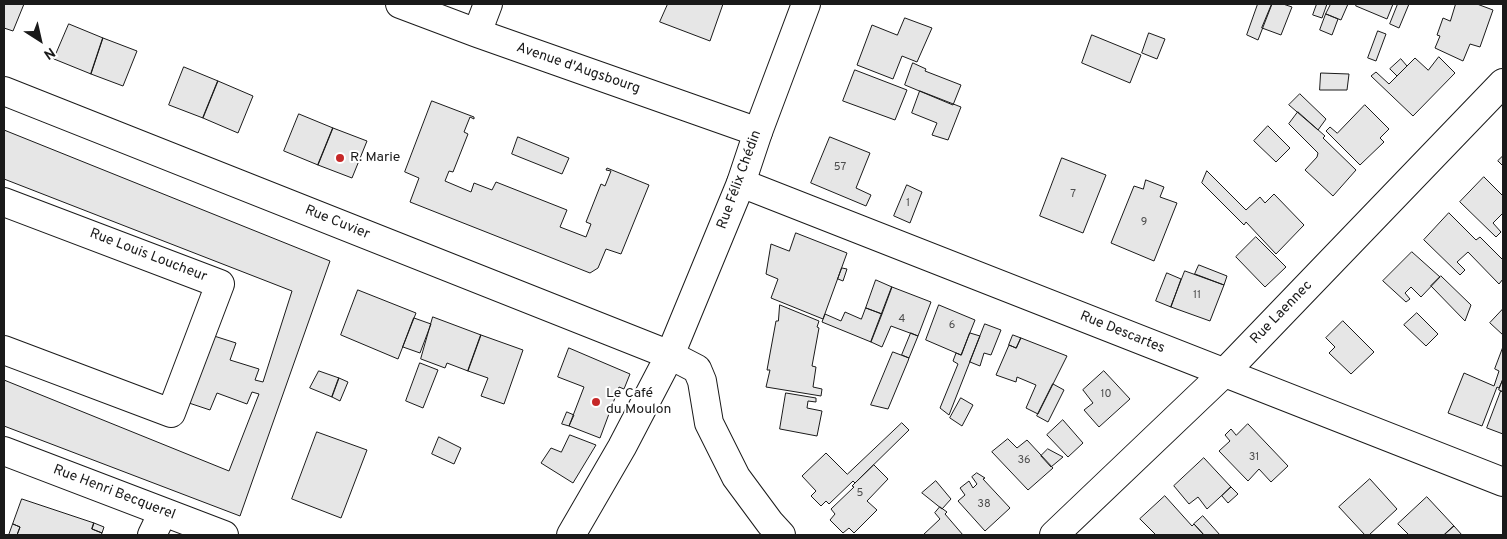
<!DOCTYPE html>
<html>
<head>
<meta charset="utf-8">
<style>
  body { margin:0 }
  #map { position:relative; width:1507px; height:539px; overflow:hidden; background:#fff; font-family:Overpass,sans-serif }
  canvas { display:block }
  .frame { position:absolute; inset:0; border:5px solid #1a1a1a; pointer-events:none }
  .north { position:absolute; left:15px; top:15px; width:50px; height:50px; -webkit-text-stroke:4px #fff; paint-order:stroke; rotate:145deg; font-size:14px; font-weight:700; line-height:20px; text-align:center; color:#1a1a1a }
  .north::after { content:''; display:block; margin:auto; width:18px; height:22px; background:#1a1a1a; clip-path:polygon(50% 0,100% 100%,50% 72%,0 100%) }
</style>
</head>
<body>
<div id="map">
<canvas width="1507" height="539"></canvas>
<div class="frame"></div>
<div class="north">N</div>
</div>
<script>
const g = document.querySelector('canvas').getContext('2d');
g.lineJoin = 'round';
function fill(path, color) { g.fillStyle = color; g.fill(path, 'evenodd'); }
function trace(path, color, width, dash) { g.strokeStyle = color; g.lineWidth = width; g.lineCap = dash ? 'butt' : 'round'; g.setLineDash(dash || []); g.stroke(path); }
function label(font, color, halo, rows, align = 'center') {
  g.font = font + ' Overpass,sans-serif'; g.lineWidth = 4; g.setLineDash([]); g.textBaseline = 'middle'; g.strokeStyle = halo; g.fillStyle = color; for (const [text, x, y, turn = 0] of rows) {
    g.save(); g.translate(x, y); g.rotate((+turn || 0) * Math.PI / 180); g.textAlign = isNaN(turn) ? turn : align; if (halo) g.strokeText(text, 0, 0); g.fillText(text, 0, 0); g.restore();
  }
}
const building = new Path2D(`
  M4 4H24L13 31 4 28Z
  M668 4H723L710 41 660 22Z
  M1258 4H1272L1258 40 1247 35Z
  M1272 4H1283L1292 7 1281 35 1262 28Z
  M1317 4H1327L1322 18 1313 15Z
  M1331 4H1348L1341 20 1326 14Z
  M1357 4H1393L1387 19 1356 6Z
  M1398 4H1409L1399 28 1390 24Z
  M1456 4H1477L1493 10 1480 47 1470 44 1463 61 1435 48 1440 36 1437 35 1443 18 1450 21Z
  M1326 14 1338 19 1332 35 1320 30Z
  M905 18 932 28 917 62 902 56 893 79 857 65 872 25 897 35Z
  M69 24 103 38 91 74 54 59Z
  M1378 31 1386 34 1376 61 1368 58Z
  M1149 33 1165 39 1157 59 1142 53Z
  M1092 35 1141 55 1130 83 1082 63Z
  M103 38 137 51 123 86 91 74Z
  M1439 57 1455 73 1413 116 1371 76 1376 72 1389 84 1415 58 1428 70Z
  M1401 59 1407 66 1397 76 1390 69Z
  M913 63 926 69 925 71 961 85 953 105 905 85Z
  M184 67 218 81 203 118 169 105Z
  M855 70 907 90 895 120 843 101Z
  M1321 73 1349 74 1347 90H1320Z
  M218 81 253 96 238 133 203 118Z
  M920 91 961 107 948 140 932 135 937 123 912 113Z
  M1300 94 1326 119 1318 130 1289 105Z
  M432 101 474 117V119L470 117 464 132 468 134 453 172 449 171 445 181 471 192 474 183 492 190 496 182 567 210 560 227 586 237 591 224 586 222 601 184 605 186 611 171 606 170 607 168 649 185 621 254 606 249 598 268 590 273 410 202 419 178 405 172Z
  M1365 105 1389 129 1380 138 1384 142 1360 165 1326 131 1330 127 1337 133Z
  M1298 112 1325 136 1323 138 1356 170 1333 196 1305 170 1317 157 1318 153 1289 124Z
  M299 114 333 128 318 165 284 151Z
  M1268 126 1290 148 1276 162 1254 141Z
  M333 128 367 141 352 178 318 165Z
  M4 130 330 261 240 516 4 426V380L229 471 259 394 252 392 247 404 217 393 210 410 186 402 211 335 236 343 230 360 259 369 255 380 263 382 292 291 4 179Z
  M518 137 569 158 562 174 512 154Z
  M830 137 870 153 856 188 871 195 866 206 811 183Z
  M1503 156V166L1498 161Z
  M1062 158 1106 175 1083 233 1040 216Z
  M1207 171 1246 210 1260 197 1265 203 1274 194 1304 225 1276 254 1246 222 1244 225 1202 183Z
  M1484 177 1503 196V213L1493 223 1501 232 1496 237 1460 202Z
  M1146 180 1164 187 1160 197 1177 203 1154 261 1111 243 1134 186 1143 189Z
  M907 185 922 192 910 223 894 216Z
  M1449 213 1476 240 1480 237 1503 260V279L1499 284 1468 252 1457 262 1465 270 1460 275 1424 240Z
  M796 233 847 253 823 319 771 298 778 279 766 274 771 244 789 251Z
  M1256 237 1286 267 1265 287 1236 257Z
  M1412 252 1440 277 1421 297 1411 287 1405 293 1410 299 1406 302 1383 281Z
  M1199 265 1227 276 1224 285 1195 274Z
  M842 268 847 269 843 281 838 279Z
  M1185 271 1224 285 1210 321 1171 307Z
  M1167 273 1181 279 1171 307 1156 301Z
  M1441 276 1471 305 1465 321 1431 286Z
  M876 280 892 287 882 314 866 308Z
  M892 287 931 302 918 336 891 326 882 347 871 342Z
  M358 290 416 313 398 359 341 335Z
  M780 305 819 321 817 327 819 328 812 366 816 367 813 387 822 389 821 396 766 387 770 370H767L776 321H778Z
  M939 305 975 320 961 355 926 340Z
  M866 308 882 314 871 342 822 322 825 314 841 321 845 312 861 319Z
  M1503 309V335L1490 323Z
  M1417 313 1438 334 1426 346 1404 325Z
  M433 317 481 335 468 371 447 363 445 368 421 359Z
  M414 318 431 324 420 353 403 347Z
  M1343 321 1374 352 1351 374 1329 353 1335 347 1326 338Z
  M985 324 1001 330 991 355 984 353 980 366 970 362Z
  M911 333 918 336 909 358 902 355Z
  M970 333 980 336 949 415 940 408 958 364 953 361 956 353 961 355Z
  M481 335 523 350 504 404 481 396 488 378 468 371Z
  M1013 335 1021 338 1016 348 1009 345Z
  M1021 338 1067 356 1038 414 1026 408 1036 385 1017 377 1016 382 996 375 1009 345 1016 348Z
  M1503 347V379L1499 388 1497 387 1482 426 1448 413 1464 373 1494 386 1499 371 1495 369Z
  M569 348 630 374 624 389 619 387 600 438 569 426 584 387 558 377Z
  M893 352 909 358 908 361 888 409 871 405Z
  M420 363 438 370 423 408 406 401Z
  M319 371 339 378 332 397 310 388Z
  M1104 371 1130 399 1099 427 1084 410 1093 403 1083 390Z
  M339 378 348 382 340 401 332 397Z
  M1503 379V392L1499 390Z
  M1053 384 1064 390 1048 422 1037 416Z
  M1501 391 1503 392V434L1487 428Z
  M786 393 816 398V402L808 401 807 408 822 411 817 436 780 429Z
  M961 398 973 405 962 426 950 418Z
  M567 412 574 415 569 426 562 424Z
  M1063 420 1083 443 1068 457 1047 435Z
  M902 423 909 430 855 483 853 481 829 504 826 501 821 506 811 496 816 491 802 476 826 453 847 474Z
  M1248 424 1288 466 1271 482 1259 469 1248 481 1219 451 1230 441 1225 435 1231 429 1236 435Z
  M317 432 367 450 341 518 292 499Z
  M570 435 596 445 573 483 541 463 551 448 561 452Z
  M439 437 461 448 454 464 432 454Z
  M1008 439 1017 448 1027 440 1053 468 1028 490 992 452Z
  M1048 449 1063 457 1051 467 1041 456Z
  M1204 458 1231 487 1207 509 1198 497 1189 504 1174 486Z
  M874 465 888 479 867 501 877 510 854 533 849 528 843 533 830 520 835 514 831 509 854 487 852 486 855 483Z
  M977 473 985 478 983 479 1010 508 985 531 958 501 965 495 960 488 969 481 973 488 977 484 972 477Z
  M1370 479 1397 509 1369 535H1365L1339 507Z
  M936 481 951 499 942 509 922 493Z
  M1231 487 1238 494 1228 503 1222 496Z
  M1165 496 1192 526 1194 524 1204 535H1156L1140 519Z
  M1427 497 1454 526 1444 535H1409L1398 524Z
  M22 499 94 523 92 529 102 533 101 535H17L20 527 13 524Z
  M940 507 947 512 945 514 963 535H923L940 519 935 513Z
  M1203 516 1220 535H1204L1194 524Z
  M94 523 104 527 102 533 92 529Z
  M13 524 20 527 17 535H9Z
  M1454 526 1462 535H1444Z`);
const minor = new Path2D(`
  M400 4 477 33 758 132
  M477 33 488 4
  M4 91 670 355 622 447 571 535
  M741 183 1503 482
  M4 202 220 284 171 413 4 350
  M4 451 224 535
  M152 535 163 512
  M1054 535 1224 373 1503 83`);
const tertiary = new Path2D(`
  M781 535 770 523 736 477 709 423 702 381 697 369 670 355 741 183 758 132 806 4`);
const markers = [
  [340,158,5,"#c62828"],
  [596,402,5,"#c62828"]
];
const numberNames = [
  ["57",840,168],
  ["7",1073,195],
  ["1",908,204],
  ["9",1144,223],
  ["11",1197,296],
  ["4",902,320],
  ["6",952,326],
  ["10",1106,395],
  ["31",1254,458],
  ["36",1024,461],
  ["5",860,494],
  ["38",984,505]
];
const streetNames = [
  ["Avenue d'Augsbourg",578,69,19],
  ["Rue Félix Chédin",740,180,-70],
  ["Rue Cuvier",337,223,22],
  ["Rue Louis Loucheur",148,256,21],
  ["Rue Laennec",1282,313,-46],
  ["Rue Descartes",1122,333,22],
  ["Rue Henri Becquerel",114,493,21]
];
const poiNames = [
  ["R. Marie",350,158],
  ["Le Café",606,394],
  ["du Moulon",606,410]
];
fill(building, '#e6e6e6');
trace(building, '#1a1a1a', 1);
trace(minor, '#1a1a1a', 30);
trace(tertiary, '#1a1a1a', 30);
trace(minor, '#fff', 28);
trace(tertiary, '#fff', 28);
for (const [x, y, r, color] of markers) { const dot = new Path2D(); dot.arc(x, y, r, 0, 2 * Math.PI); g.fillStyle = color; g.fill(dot); trace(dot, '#fff', 2); }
label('11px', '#4d4d4d', null, numberNames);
label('14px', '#1a1a1a', '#fff', streetNames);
label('14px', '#1a1a1a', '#fff', poiNames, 'left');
</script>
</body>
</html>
